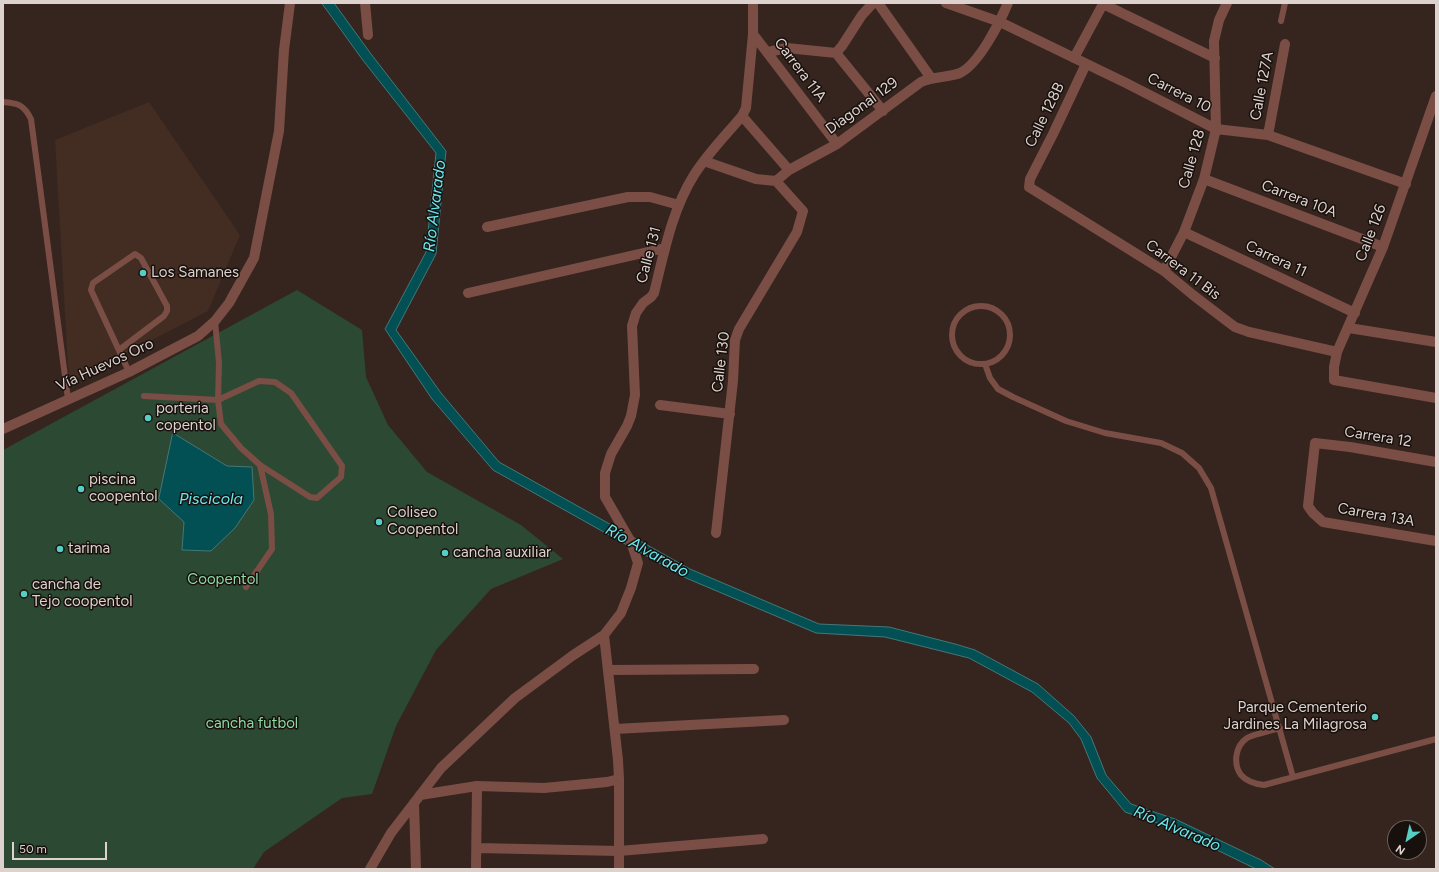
<!DOCTYPE html>
<html>
<head>
<meta charset="utf-8">
<style>
  body { margin:0 }
  #map { position:relative; width:1439px; height:872px; overflow:hidden; background:#35251e; font-family:Figtree,sans-serif }
  canvas { display:block }
  .frame { position:absolute; inset:0; border:4px solid #ddd2cd; pointer-events:none }
  .north { position:absolute; left:1387px; top:820px; width:40px; height:40px; box-sizing:border-box; background:#18100d; border:1px solid #675e5a; border-radius:50%; rotate:214deg; font-size:11px; font-weight:700; line-height:16px; text-align:center; color:#ddd2cd }
  .north::after { content:''; display:block; margin:auto; width:14px; height:18px; background:#56cec4; clip-path:polygon(50% 0,100% 100%,50% 72%,0 100%) }
  .scale { position:absolute; left:12px; top:842px; width:95px; height:18px; box-sizing:border-box; border:2px solid #ddd2cd; border-top:0; padding-left:5px; font-size:12px; line-height:14px; white-space:nowrap; color:#ddd2cd; -webkit-text-stroke:3px #18100d; paint-order:stroke }
</style>
</head>
<body>
<div id="map">
<canvas width="1439" height="872"></canvas>
<div class="frame"></div>
<div class="north">N</div>
<div class="scale">50 m</div>
</div>
<script>
const g = document.querySelector('canvas').getContext('2d');
g.lineJoin = 'round';
function fill(path, color) { g.fillStyle = color; g.fill(path, 'evenodd'); }
function trace(path, color, width, dash) { g.strokeStyle = color; g.lineWidth = width; g.lineCap = dash ? 'butt' : 'round'; g.setLineDash(dash || []); g.stroke(path); }
function label(font, color, halo, rows, align = 'center') {
  g.font = font + ' Figtree,sans-serif'; g.lineWidth = 3; g.setLineDash([]); g.textBaseline = 'middle'; g.strokeStyle = halo; g.fillStyle = color; for (const [text, x, y, turn = 0] of rows) {
    g.save(); g.translate(x, y); g.rotate((+turn || 0) * Math.PI / 180); g.textAlign = isNaN(turn) ? turn : align; if (halo) g.strokeText(text, 0, 0); g.fillText(text, 0, 0); g.restore();
  }
}
const built = new Path2D(`
  M149 102 240 235 208 311 69 383 55 140Z`);
const green = new Path2D(`
  M297 290 362 330 366 377 388 425 427 472 521 525 563 559 491 589 436 650 396 726 372 794 342 798 264 852 253 869H3V450Z`);
const water = new Path2D(`
  M322 3H334L371 54 446 151 436 254 396 330 441 393 499 462 690 569 819 624 889 627 955 644 975 650 1038 684 1074 716 1091 737 1106 775 1131 804 1175 819 1261 860 1275 869H1256L1172 828 1125 812 1097 778 1081 739 1069 723 1032 692 969 658 885 637 816 633 686 578 493 470 432 399 385 329 426 252 436 153 362 59Z
  M173 433 227 466 252 467 254 500 235 528 211 551 182 550 184 522 159 499Z`);
const lane = new Path2D(`
  M1281 21 1285 3
  M3 102C18 103 24 105 31 119L68 399
  M952 335a29 29 0 1 1 58 0a29 29 0 1 1-58 0Z
  M119 350 164 316 167 311V306L141 258 135 254 93 283 91 290 129 372
  M985 364 990 378 998 389 1013 397 1066 421 1105 433 1161 443 1182 453 1199 468 1211 488 1293 777
  M144 396 218 400 259 381 275 382 291 393 342 466 341 477 317 498 310 497 260 465 241 448 221 424 218 400 219 363 215 321
  M246 587 272 549 271 514 260 465
  M1280 728C1271 731 1254 734 1247 738 1235 746 1233 764 1241 775 1247 782 1255 784 1264 785L1436 739`);
const street = new Path2D(`
  M365 3 368 35
  M878 3 931 78
  M946 3 1000 22 1126 83 1216 129 1268 135 1406 184
  M753 34 837 144
  M768 52 787 48 836 53 883 111
  M836 53 842 46 862 15 873 3
  M1074 58 1103 4 1215 58
  M1086 64 1053 134 1030 179 1029 187 1164 271 1193 295 1223 318 1235 327 1249 332 1337 352
  M1436 96 1383 247 1337 352 1334 367V380L1436 398
  M742 116 789 170
  M1268 135 1285 44
  M704 161 756 179 776 181 803 211 797 232 739 329 735 340 733 381 716 533
  M1204 179 1383 247
  M776 181 789 170 837 144 921 82C934 76 947 78 960 73 979 64 1000 22 1008 3
  M487 227 628 197H650L679 205
  M1184 232 1355 313
  M1164 271 1184 232 1204 179 1216 129 1214 41 1219 20 1227 3
  M468 293 665 248
  M1349 328 1436 342
  M660 405 730 414
  M3 429 129 372 198 336 215 321 229 303 254 258 279 131 284 50 290 3
  M1436 462 1350 447 1315 443 1308 506 1313 513 1323 522 1436 541
  M608 670 754 669
  M615 729 784 720
  M619 779V869
  M420 795 477 786 544 788 607 782 619 779 618 760 604 635
  M414 803 416 869
  M477 848 619 851 763 839
  M370 869 391 833 441 768 515 698 572 656 604 635 621 613 631 588 638 563 631 542 605 497V473L611 454 627 426 631 416 635 395 632 326 636 313 643 303 651 297 654 293C664 253 672 210 694 175 708 153 726 135 742 116L746 108 753 34V3
  M476 869 477 786`);
const markers = [
  [143,273,4,"#56cec4"],
  [148,418,4,"#56cec4"],
  [81,489,4,"#56cec4"],
  [379,522,4,"#56cec4"],
  [60,549,4,"#56cec4"],
  [445,553,4,"#56cec4"],
  [24,594,4,"#56cec4"],
  [1375,717,4,"#56cec4"]
];
const streetNames = [
  ["Carrera 11A",800,70,53],
  ["Calle 127A",1262,86,-79],
  ["Carrera 10",1179,93,27],
  ["Diagonal 129",862,106,-36],
  ["Calle 128B",1045,115,-64],
  ["Calle 128",1192,159,-74],
  ["Carrera 10A",1299,199,21],
  ["Calle 126",1371,233,-69],
  ["Calle 131",649,255,-75],
  ["Carrera 11",1276,259,25],
  ["Carrera 11 Bis",1183,270,37],
  ["Calle 130",721,362,-83],
  ["Vía Huevos Oro",105,365,-25],
  ["Carrera 12",1378,437,9],
  ["Carrera 13A",1376,515,10]
];
const poiNames = [
  ["Los Samanes",151,273],
  ["porteria",156,409],
  ["copentol",156,426],
  ["piscina",89,480],
  ["coopentol",89,497],
  ["Coliseo",387,513],
  ["Coopentol",387,530],
  ["tarima",68,549],
  ["cancha auxiliar",453,553],
  ["cancha de",32,585],
  ["Tejo coopentol",32,602],
  ["Parque Cementerio",1367,708,"right"],
  ["Jardines La Milagrosa",1367,725,"right"]
];
const parkNames = [
  ["Coopentol",223,580],
  ["cancha futbol",252,724]
];
const waterNames = [
  ["Río Alvarado",435,206,-83],
  ["Piscicola",211,499],
  ["Río Alvarado",647,551,29],
  ["Río Alvarado",1177,829,23]
];
fill(built, '#432c22');
fill(green, '#2c4934');
fill(water, '#035054');
trace(water, '#447778', 1);
trace(lane, '#7b4e45', 6);
trace(street, '#7b4e45', 10);
for (const [x, y, r, color] of markers) { const dot = new Path2D(); dot.arc(x, y, r, 0, 2 * Math.PI); g.fillStyle = color; g.fill(dot); trace(dot, '#18100d', 1.5); }
label('15px', '#ddd2cd', '#18100d', streetNames);
label('15px', '#ddd2cd', '#18100d', poiNames, 'left');
label('15px', '#8cdba3', '#18100d', parkNames);
label('italic 16px', '#6be9f0', '#18100d', waterNames);
</script>
</body>
</html>
